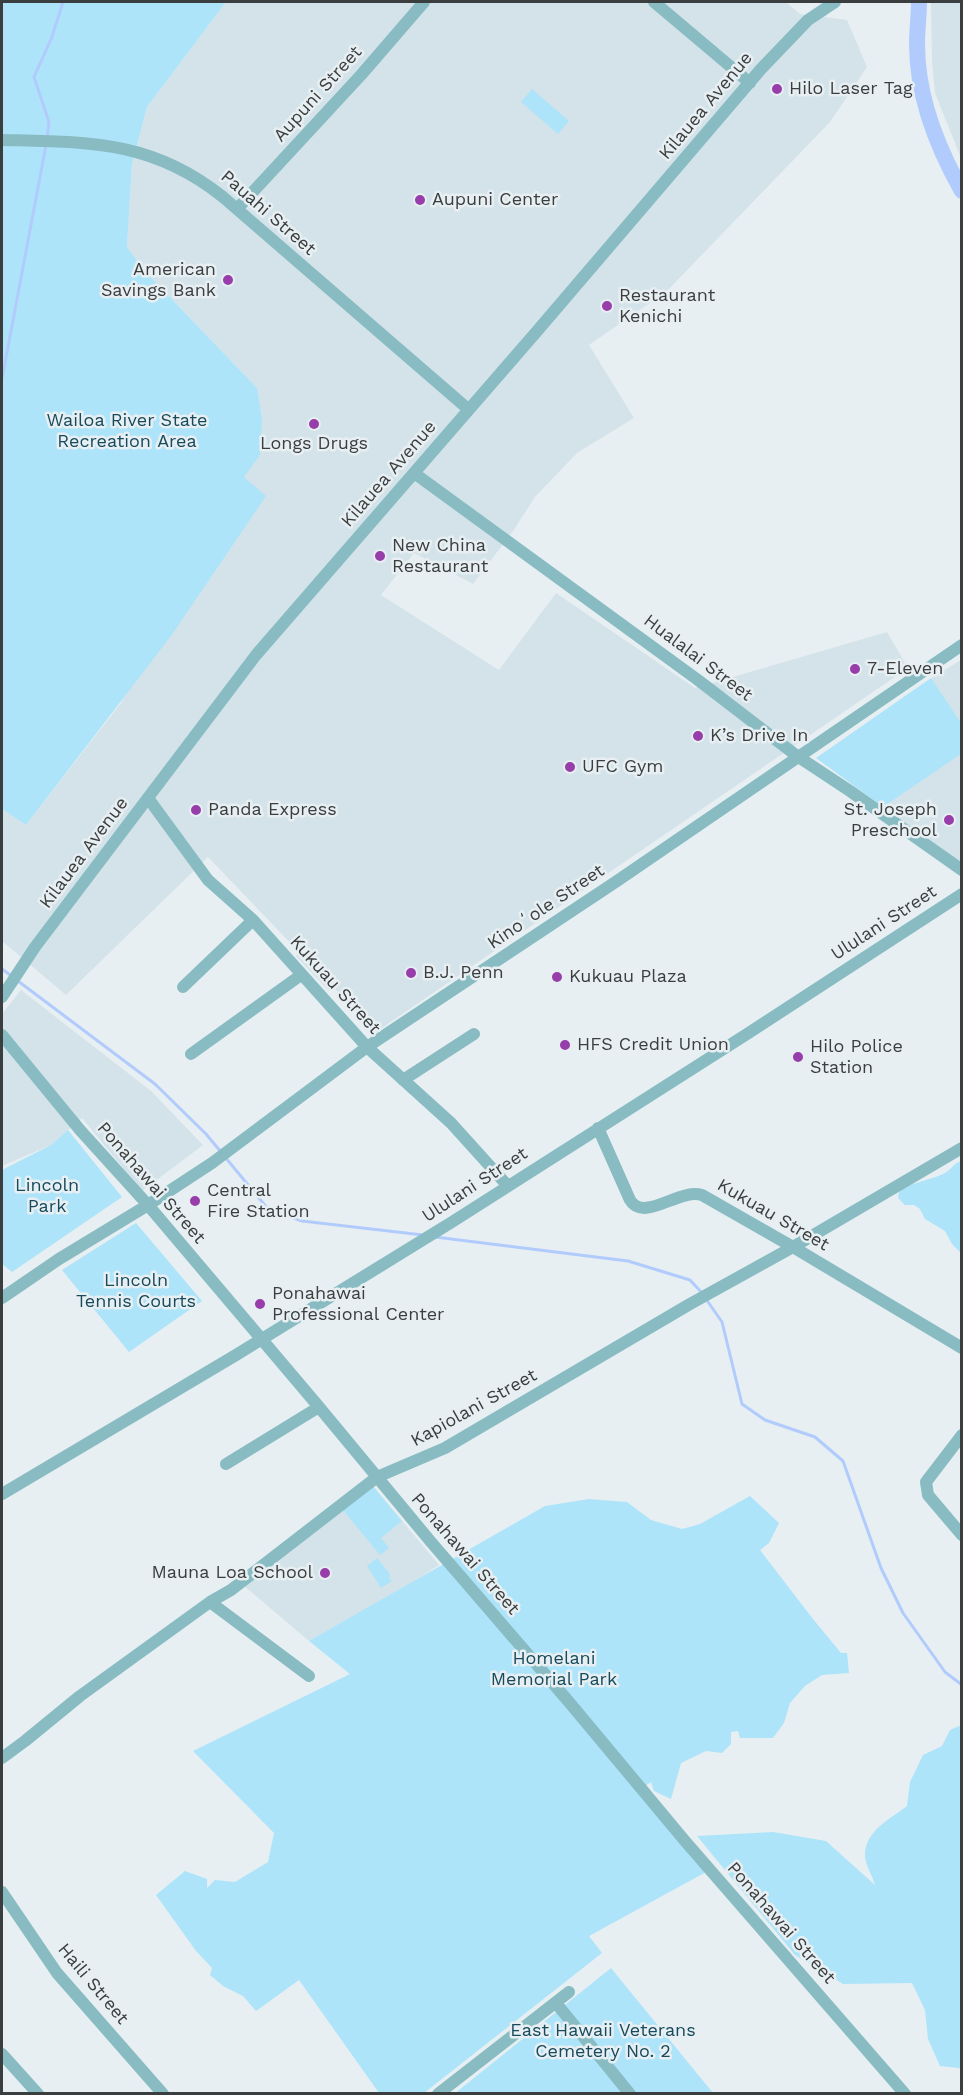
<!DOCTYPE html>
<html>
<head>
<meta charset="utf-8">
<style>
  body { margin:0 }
  #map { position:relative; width:963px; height:2095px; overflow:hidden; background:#e7eff2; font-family:"Work Sans",sans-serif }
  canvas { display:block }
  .frame { position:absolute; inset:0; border:3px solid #3b3e3f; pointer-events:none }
</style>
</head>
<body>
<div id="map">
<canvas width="963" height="2095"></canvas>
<div class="frame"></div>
</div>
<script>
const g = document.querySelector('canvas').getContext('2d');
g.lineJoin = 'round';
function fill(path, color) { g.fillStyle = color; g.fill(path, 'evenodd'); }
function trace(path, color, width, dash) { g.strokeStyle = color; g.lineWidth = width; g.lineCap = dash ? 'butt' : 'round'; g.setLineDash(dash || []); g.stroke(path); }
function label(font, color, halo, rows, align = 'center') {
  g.font = font + ' "Work Sans",sans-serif'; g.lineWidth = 5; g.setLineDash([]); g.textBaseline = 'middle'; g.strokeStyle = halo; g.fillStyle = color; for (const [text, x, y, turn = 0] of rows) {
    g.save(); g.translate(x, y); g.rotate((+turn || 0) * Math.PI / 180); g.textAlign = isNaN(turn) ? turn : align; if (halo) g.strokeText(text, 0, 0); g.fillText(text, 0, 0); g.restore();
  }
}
const built = new Path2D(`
  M226 2H786L800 14 847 20 867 67 830 122 667 291 589 345 634 418 577 453 535 497 513 531 473 584 414 553 381 595 499 670 556 593 695 688 887 632 908 668 376 1032 333 987 329 991 296 956 299 952 208 857 66 995 2 941V809L26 825 121 703 244 477 257 388 143 269 127 247 132 164 147 107Z
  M931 2H961V158L935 93 932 62Z
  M961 660V862L883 806 932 680 931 678Z
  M21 990 151 1091 203 1145 142 1191 82 1118 51 1145 2 1166V1014Z
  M372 1485 439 1565 402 1589 309 1641 243 1585Z`);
const green = new Path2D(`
  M2 2H226L147 107 132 164 127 247 143 269 257 388 262 420 260 455 244 477 266 496 171 636 26 825 2 809Z
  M532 89 569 121 558 134 521 102Z
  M931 678 961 723V754L883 807 816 758Z
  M68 1130 122 1197 12 1272 2 1264V1170L51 1145Z
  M961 1161V1253L952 1244 945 1231 925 1219 920 1209 914 1205H905L898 1198 899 1192C910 1182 932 1180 945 1173 952 1169 954 1163 961 1161Z
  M136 1223 202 1301 129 1352 62 1270Z
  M372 1485 402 1521 381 1538 389 1548 380 1555 342 1509Z
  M750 1496 779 1523 769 1543 760 1550 813 1619 841 1653H847L849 1673 822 1675 805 1686 790 1703 784 1723 773 1738H740L738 1731 731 1732V1744L722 1753 706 1751 681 1763 671 1799 654 1791 651 1782 637 1792 708 1871 589 1936 602 1953 424 2093H379L299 1980 256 2011 243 1996 223 1986 210 1975 212 1968 196 1951 156 1895 185 1871 207 1879V1888L215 1880 235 1882 268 1862 274 1833 193 1751 350 1674 309 1641 545 1506 589 1499 627 1502 651 1520 682 1529 700 1524Z
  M377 1558 390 1574 389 1578 392 1581 381 1588 367 1566Z
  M959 1726 962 1727 961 2070 959 2068 940 2066 928 2039 925 2010 912 1983 843 1984 795 1955 697 1836 773 1832 826 1841 875 1885C873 1877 866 1866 865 1857 864 1831 889 1820 907 1806L910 1782 923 1755 942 1746 950 1730Z
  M611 1968 713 2093 454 2094Z`);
const stream = new Path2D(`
  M47 139 49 122 34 77 52 37 63 2
  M2 379 46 145
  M2 969 13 977
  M18 981 155 1084 206 1134 221 1152
  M225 1157 268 1209 302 1221 423 1235
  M435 1237 628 1261 690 1280 703 1294
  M706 1299 722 1322 742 1404 765 1420 815 1437 843 1461 881 1568 903 1613 945 1672 962 1685`);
const river = new Path2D(`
  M919 2C919 15 917 30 917 44 917 95 937 147 962 191`);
const minor = new Path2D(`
  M654 2 750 83
  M2 140C88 142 152 140 223 197L468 409
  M237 209 361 75 424 2
  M414 473 698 680 797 756 850 791 962 870
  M148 798 208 880 253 920 367 1047 451 1123 507 1185
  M183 987 253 920
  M2 997 35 947 256 655 538 330 761 69 808 20 835 2
  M2 1035 80 1130 148 1205 319 1407 431 1542 569 1702 685 1841 905 2094
  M191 1054 301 975
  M403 1080 474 1034
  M598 1128 630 1200C644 1223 679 1188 702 1195L793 1247 962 1348
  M2 1298 59 1259 148 1205 212 1163 367 1047 617 881 962 645
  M962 1435 926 1482 928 1495 962 1535
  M226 1464 319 1407
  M2 1494 236 1355 452 1222 747 1034 962 894
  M210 1602 309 1676
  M2 1758 25 1741 80 1696 210 1602 231 1590 377 1477 445 1448 690 1304 793 1247 962 1148
  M2 1892 57 1973 163 2094
  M556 2003 630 2094
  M2 2054 38 2094
  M438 2094 569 1992`);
const markers = [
  [777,89,6,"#973eaa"],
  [420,200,6,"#973eaa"],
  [228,280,6,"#973eaa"],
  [607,306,6,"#973eaa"],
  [314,424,6,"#973eaa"],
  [380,556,6,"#973eaa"],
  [855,669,6,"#973eaa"],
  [698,736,6,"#973eaa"],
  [570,767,6,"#973eaa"],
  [196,810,6,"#973eaa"],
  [949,820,6,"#973eaa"],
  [411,973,6,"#973eaa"],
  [557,977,6,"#973eaa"],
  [565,1045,6,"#973eaa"],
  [798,1057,6,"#973eaa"],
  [195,1201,6,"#973eaa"],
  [260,1304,6,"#973eaa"],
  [325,1573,6,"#973eaa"]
];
const poiNames = [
  ["Hilo Laser Tag",789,89],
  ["Aupuni Center",432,200],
  ["American",216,270,"right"],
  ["Savings Bank",216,291,"right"],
  ["Restaurant",619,296],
  ["Kenichi",619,317],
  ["Longs Drugs",314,444,"center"],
  ["New China",392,546],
  ["Restaurant",392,567],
  ["7-Eleven",867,669],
  ["K’s Drive In",710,736],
  ["UFC Gym",582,767],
  ["Panda Express",208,810],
  ["St. Joseph",937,810,"right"],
  ["Preschool",937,831,"right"],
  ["B.J. Penn",423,973],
  ["Kukuau Plaza",569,977],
  ["HFS Credit Union",577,1045],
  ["Hilo Police",810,1047],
  ["Station",810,1068],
  ["Central",207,1191],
  ["Fire Station",207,1212],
  ["Ponahawai",272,1294],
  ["Professional Center",272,1315],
  ["Mauna Loa School",313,1573,"right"]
];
const streetNames = [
  ["Aupuni Street",318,94,-48],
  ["Kilauea Avenue",706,106,-50],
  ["Pauahi Street",268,213,41],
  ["Kilauea Avenue",389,474,-49],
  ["Hualalai Street",698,658,37],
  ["Kilauea Avenue",84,853,-53],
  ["Kinoʻole Street",546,907,-34],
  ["Ululani Street",884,923,-33],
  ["Kukuau Street",335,985,48],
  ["Ponahawai Street",151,1183,49],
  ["Ululani Street",475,1185,-33],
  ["Kukuau Street",773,1215,30],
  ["Kapiolani Street",474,1408,-29],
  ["Ponahawai Street",465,1554,49],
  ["Ponahawai Street",781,1923,49],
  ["Haili Street",93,1984,50]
];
const parkNames = [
  ["Wailoa River State",127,421],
  ["Recreation Area",127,442],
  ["Lincoln",47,1186],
  ["Park",47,1207],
  ["Lincoln",136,1281],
  ["Tennis Courts",136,1302],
  ["Homelani",554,1659],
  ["Memorial Park",554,1680],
  ["East Hawaii Veterans",603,2031],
  ["Cemetery No. 2",603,2052]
];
fill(built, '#d4e3e9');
fill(green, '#ade4fa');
trace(stream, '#b1ccfc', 3);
trace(river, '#b1ccfc', 16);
trace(minor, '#88bcc2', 12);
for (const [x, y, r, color] of markers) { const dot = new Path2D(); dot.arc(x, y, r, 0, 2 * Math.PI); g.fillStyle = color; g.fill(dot); trace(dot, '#e7eff2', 2); }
label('18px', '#3b3e3f', '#e7eff2', poiNames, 'left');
label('18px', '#3b3e3f', '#e7eff2', streetNames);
label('18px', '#164a5c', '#e7eff2', parkNames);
</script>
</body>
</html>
